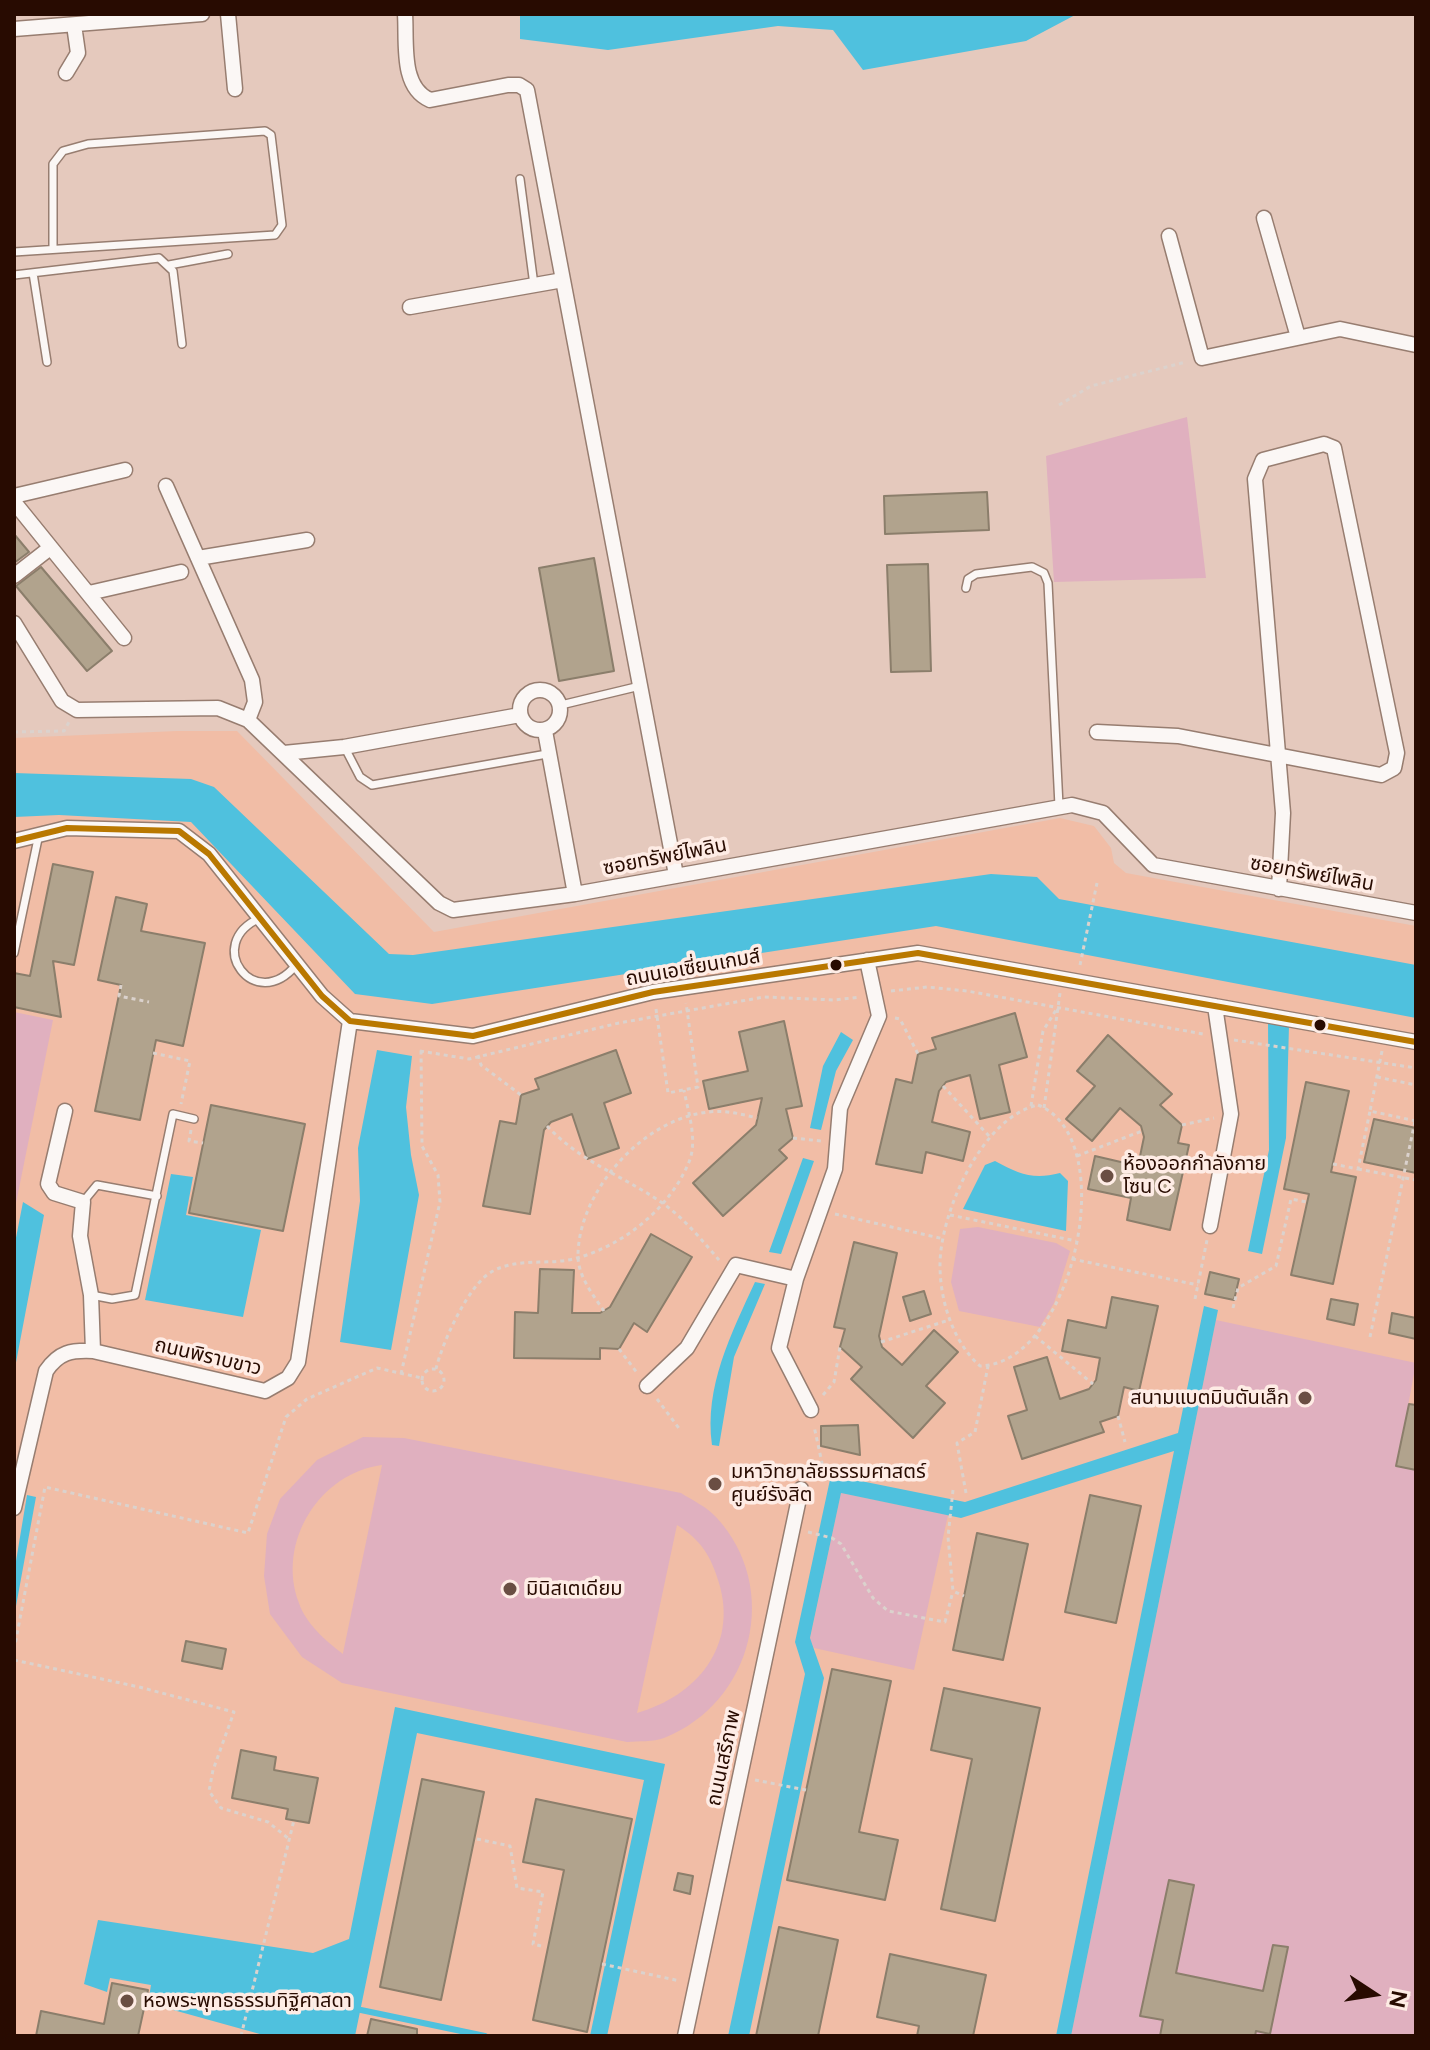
<!DOCTYPE html>
<html>
<head>
<meta charset="utf-8">
<style>
  body { margin:0 }
  #map { position:relative; width:1430px; height:2050px; overflow:hidden; background:#e5c9bd; font-family:Figtree,sans-serif }
  canvas { display:block }
  .frame { position:absolute; inset:0; border:16px solid #280b01; pointer-events:none }
  .north { position:absolute; left:1334px; top:1954px; width:80px; height:80px; -webkit-text-stroke:6px #feece5; paint-order:stroke; rotate:102deg; font-size:22px; font-weight:700; line-height:32px; text-align:center; color:#280b01 }
  .north::after { content:''; display:block; margin:auto; width:28px; height:36px; background:#280b01; clip-path:polygon(50% 0,100% 100%,50% 72%,0 100%) }
</style>
</head>
<body>
<div id="map">
<canvas width="1430" height="2050"></canvas>
<div class="frame"></div>
<div class="north">N</div>
</div>
<script>
const g = document.querySelector('canvas').getContext('2d');
g.lineJoin = 'round';
function fill(path, color) { g.fillStyle = color; g.fill(path, 'evenodd'); }
function trace(path, color, width, dash) { g.strokeStyle = color; g.lineWidth = width; g.lineCap = dash ? 'butt' : 'round'; g.setLineDash(dash || []); g.stroke(path); }
function label(font, color, halo, rows, align = 'center') {
  g.font = font + ' Figtree,"Noto Sans Thai",sans-serif'; g.lineWidth = 7; g.setLineDash([]); g.textBaseline = 'middle'; g.strokeStyle = halo; g.fillStyle = color; for (const [text, x, y, turn = 0] of rows) {
    g.save(); g.translate(x, y); g.rotate((+turn || 0) * Math.PI / 180); g.textAlign = isNaN(turn) ? turn : align; if (halo) g.strokeText(text, 0, 0); g.fillText(text, 0, 0); g.restore();
  }
}
const built = new Path2D(`
  M177 731H237L434 932 1060 818 1094 826 1111 848 1114 863 1126 873 1416 926V2036H14V738Z`);
const green = new Path2D(`
  M1187 417 1206 578 1054 582 1046 456Z
  M14 1012 53 1020 14 1213Z
  M978 1227 1056 1243 1070 1251 1054 1303 1040 1327 959 1311 951 1282 960 1229Z
  M1216 1320 1416 1363 1397 1465 1416 1470V2036H1071Z
  M363 1437 404 1438 681 1493C692 1500 707 1507 716 1517 782 1588 753 1703 664 1738 653 1742 639 1741 627 1742L342 1683 302 1657 270 1614 264 1576 267 1534 280 1499 317 1460ZM382 1465 343 1653V1654C326 1641 306 1624 299 1603 276 1542 320 1473 382 1465ZM677 1525C701 1540 711 1556 719 1583 738 1646 697 1696 637 1713Z
  M841 1493 948 1515 914 1670 814 1648 810 1639Z`);
const water = new Path2D(`
  M520 14H1077L1026 41 863 70 833 30 778 26 608 50 520 39Z
  M14 773 191 779 214 787 389 954 413 955 991 874 1037 877 1059 899 1416 965V1018L936 926 432 1004 355 994 191 822 59 815 14 817Z
  M1268 1022 1289 1025 1286 1138 1262 1254 1248 1251 1269 1150Z
  M841 1032 853 1040 836 1071 821 1130 810 1128 823 1066Z
  M377 1050 412 1056 406 1107 411 1155 419 1195 391 1350 340 1342 360 1201 358 1148Z
  M803 1158 814 1161 781 1254 769 1252Z
  M995 1161C1019 1174 1033 1180 1060 1173L1068 1181 1066 1231 963 1209 985 1165Z
  M171 1174 193 1177 186 1215 261 1230 243 1317 145 1300Z
  M23 1202 44 1215 14 1373V1248Z
  M755 1282 765 1284 734 1357 719 1446 712 1445C704 1387 731 1334 755 1282Z
  M1204 1306 1218 1310 1071 2036H1056L1174 1451 961 1518 841 1493 810 1638 824 1678 749 2036H728L805 1674 795 1642 831 1475 965 1502 1178 1433Z
  M27 1495 36 1497 14 1617V1573Z
  M395 1707 665 1764 607 2036H590L644 1780 417 1733 355 2036H267L148 2003 151 1985 110 1978 107 1992 84 1984 98 1920 313 1953 349 1939Z`);
const stream = new Path2D(`
  M361 2010 485 2036`);
const building = new Path2D(`
  M987 492 989 530 885 534 884 496Z
  M14 534 29 552 14 563Z
  M594 558 614 671 559 681 539 568Z
  M928 564 931 671 891 672 887 565Z
  M41 567 112 651 87 671 16 586Z
  M53 864 93 872 74 965 53 961 61 1017 14 1007V973L30 976Z
  M116 897 147 904 141 931 205 943 183 1046 156 1040 140 1120 95 1111 121 985 98 980Z
  M1015 1013 1027 1057 999 1065 1010 1112 980 1119 970 1075 946 1082 939 1091 932 1122 970 1132 963 1161 926 1152 922 1173 876 1164 896 1079 912 1083 918 1054 936 1049 932 1038Z
  M784 1021 802 1106 786 1109 793 1138 779 1150 787 1158 723 1216 693 1183 756 1125 762 1098 709 1109 703 1081 748 1071 739 1032Z
  M1108 1035 1172 1094 1160 1105 1182 1125 1178 1143 1189 1145 1170 1230 1127 1220 1131 1198 1088 1189 1095 1156 1138 1166 1144 1137 1141 1126 1120 1108 1092 1141 1066 1119 1095 1086 1077 1071Z
  M616 1050 631 1093 604 1103 619 1148 587 1159 572 1114 551 1122 544 1130 530 1214 483 1206 500 1121 516 1124 521 1095 539 1089 535 1079Z
  M1306 1082 1349 1091 1331 1172 1356 1177 1333 1284 1291 1275 1309 1194 1284 1189Z
  M211 1105 305 1124 283 1231 189 1213Z
  M1374 1119 1416 1128V1173L1364 1162Z
  M651 1234 692 1257 647 1332 634 1323 619 1349 600 1348V1359L514 1358 515 1312 538 1313 540 1269 574 1270 572 1313H600L610 1307Z
  M854 1242 897 1253 879 1336 882 1347 902 1365 934 1330 958 1352 926 1386 945 1403 913 1438 851 1379 862 1367 840 1347 845 1329 834 1327Z
  M1210 1272 1239 1279 1234 1300 1205 1294Z
  M924 1291 931 1314 910 1321 903 1297Z
  M1112 1297 1158 1306 1139 1391 1124 1387 1118 1416 1100 1422 1104 1432 1022 1459 1008 1416 1027 1410 1014 1367 1047 1357 1060 1399 1089 1389 1096 1380 1100 1358 1062 1351 1068 1320 1106 1328Z
  M1331 1299 1358 1304 1354 1325 1327 1319Z
  M1392 1313 1416 1318V1339L1389 1333Z
  M1409 1404 1416 1405V1470L1396 1466Z
  M858 1425 860 1455 821 1446V1426Z
  M1090 1495 1141 1506 1116 1623 1065 1612Z
  M977 1533 1028 1544 1003 1660 953 1650Z
  M186 1641 226 1649 222 1669 182 1661Z
  M832 1669 891 1681 859 1832 898 1840 885 1900 787 1880Z
  M944 1688 1040 1708 995 1921 941 1909 972 1759 931 1750Z
  M241 1750 276 1757 274 1770 318 1778 309 1823 286 1819 288 1809 232 1798Z
  M422 1779 484 1792 441 2000 380 1987Z
  M536 1799 632 1819 587 2032 533 2020 564 1870 523 1862Z
  M678 1873 693 1876 690 1894 674 1890Z
  M1169 1880 1194 1885 1176 1973 1263 1991 1273 1945 1288 1947 1270 2034 1256 2031 1255 2036H1160L1163 2020 1140 2016Z
  M779 1927 838 1940 818 2036H756Z
  M890 1954 986 1975 973 2036H917L919 2026 877 2017Z
  M112 1983 148 1990 138 2036H36L41 2011 104 2024Z
  M371 2019 417 2029V2036H367Z`);
const path = new Path2D(`
  M1059 405 1091 386 1186 362
  M14 732 64 731 69 722
  M1080 965 1097 883
  M121 985 119 996 149 1002
  M891 991 927 987 967 991 1203 1034
  M656 1009 668 1093 698 1087 686 1003
  M895 1018 900 1019 918 1054
  M1234 1040 1416 1068
  M420 1051 469 1059 619 1023 764 997 835 1000 860 997
  M1382 1051 1370 1111 1416 1121
  M153 1053 190 1061 181 1104
  M478 1055 481 1065 521 1095
  M1377 1077 1416 1085
  M943 1086 989 1136
  M1038 1105C1123 1139 1073 1364 980 1366 953 1342 940 1301 940 1265 940 1213 982 1117 1038 1105Z
  M1031 1106 1043 1031 1056 1010
  M1044 1108 1060 993
  M1182 1125 1214 1118
  M547 1126C581 1162 621 1175 661 1202 684 1218 701 1239 719 1260
  M191 1130 189 1141 203 1143
  M793 1138 821 1141
  M1077 1156 1142 1131
  M1333 1164 1358 1169 1370 1111
  M1358 1169 1416 1180
  M835 1214 944 1239
  M950 1215 1076 1241
  M1072 1259 1198 1285
  M1195 1299 1207 1240
  M1233 1308 1238 1288 1276 1266 1291 1199 1307 1202
  M604 1311C593 1295 578 1276 578 1256 578 1191 644 1118 709 1112 726 1110 741 1114 757 1118
  M1035 1336 1093 1384
  M1370 1337 1415 1121
  M881 1342 949 1320
  M619 1349 638 1374
  M422 1380a11 11 0 1 1 22 0a11 11 0 1 1-22 0Z
  M436 1369C442 1343 469 1283 493 1271 519 1257 550 1266 577 1258 624 1245 670 1208 689 1162 698 1140 688 1112 684 1090
  M401 1374 440 1202 438 1175 422 1146 421 1047
  M823 1395 834 1382 840 1347
  M657 1399 681 1431
  M1118 1416 1125 1442
  M810 1476 822 1463 814 1426
  M953 1490 948 1537 953 1591 964 1596
  M966 1493 957 1443 975 1432 988 1366
  M808 1532 832 1538 841 1544 873 1598 888 1611 945 1622 953 1591
  M14 1650 45 1487 248 1533 286 1417 307 1399 377 1368 422 1378
  M14 1660 139 1687 234 1712 213 1770 209 1791 221 1808 268 1822 289 1839
  M755 1780 806 1790
  M477 1839 510 1846 517 1888 543 1892 533 1944 541 1946
  M602 1964 680 1981
  M241 2036 294 1820`);
const service = new Path2D(`
  M520 179 534 285
  M14 252 275 235 282 225 271 135 265 131 88 144 63 151 53 164V249
  M169 265 228 254
  M33 273 47 362
  M14 275 159 258 173 271 182 344
  M966 588 968 579 976 574 1032 567 1044 573 1048 583 1059 806
  M561 705 640 686
  M345 748 360 777 372 785 547 754
  M260 918C202 944 255 1015 296 965
  M14 953 39 834
  M83 1202 97 1185 157 1196
  M91 1295 112 1299 135 1295 173 1114 194 1119`);
const minor = new Path2D(`
  M228 14 235 89
  M405 14C407 42 400 87 430 100L508 85H519L527 90 563 280
  M14 29 202 14
  M66 73 78 53 74 25
  M1264 218 1298 337
  M1169 236 1202 358 1340 329 1416 345
  M410 307 563 280 676 875
  M166 486 252 680 255 702 248 720
  M14 496 125 470
  M14 502 124 638
  M198 558 307 540
  M14 576 50 548
  M89 593 181 572
  M14 623 62 701 77 710 218 708 248 720 439 903 453 910 575 894 1072 805 1103 813 1153 865 1416 913
  M520 710a20 20 0 1 1 40 0a20 20 0 1 1-40 0Z
  M545 731 575 894
  M1097 732 1178 736 1381 775 1394 768 1397 753 1334 448 1324 444 1263 460 1255 479 1283 813 1279 889
  M284 753 344 747 520 715
  M14 841 67 828 179 831 209 854 322 996 350 1021 473 1036 653 992 918 953 1416 1042
  M65 1111 48 1184 54 1193 83 1202 80 1236 91 1295 93 1351
  M1210 1226 1231 1114 1215 1006
  M647 1386 687 1348 736 1265 796 1279
  M811 1410 779 1348 796 1279 835 1169 840 1108 879 1016 867 960
  M14 1508 46 1371C59 1352 71 1350 93 1351L265 1391 288 1378 298 1362 350 1021
  M685 2036 801 1489`);
const bus1 = new Path2D(`
  M14 841 67 828 179 831 209 854 322 996 350 1021 473 1036 653 992 918 953 1416 1042`);
const markers = [
  [836,965,7,"#280b01"],
  [1320,1025,7,"#280b01"],
  [1107,1176,8,"#6a4e43"],
  [1305,1398,8,"#6a4e43"],
  [715,1484,8,"#6a4e43"],
  [510,1589,8,"#6a4e43"],
  [127,2001,8,"#6a4e43"]
];
const streetNames = [
  ["ซอยทรัพย์ไพลิน",665,857,-11],
  ["ซอยทรัพย์ไพลิน",1312,874,10],
  ["ถนนเอเซี่ยนเกมส์",693,968,-10],
  ["ถนนพิราบขาว",208,1357,13],
  ["ถนนเสรีภาพ",724,1758,-78]
];
const poiNames = [
  ["ห้องออกกำลังกาย",1123,1164],
  ["โซน C",1123,1187],
  ["สนามแบตมินตันเล็ก",1289,1398,"right"],
  ["มหาวิทยาลัยธรรมศาสตร์",731,1472],
  ["ศูนย์รังสิต",731,1495],
  ["มินิสเตเดียม",526,1589],
  ["หอพระพุทธธรรมทิฐิศาสดา",143,2001]
];
fill(built, '#f1bda6');
fill(green, '#e0b0bf');
fill(water, '#4fc1de');
trace(stream, '#4fc1de', 6);
fill(building, '#b1a38d');
trace(building, '#8b7e6b', 2);
trace(service, '#977d70', 10);
trace(minor, '#977d70', 17);
trace(path, '#dbd2cd', 3, [4, 4]);
trace(service, '#fbf7f5', 7);
trace(minor, '#fbf7f5', 14);
trace(bus1, '#b97800', 6);
for (const [x, y, r, color] of markers) { const dot = new Path2D(); dot.arc(x, y, r, 0, 2 * Math.PI); g.fillStyle = color; g.fill(dot); trace(dot, '#feece5', 3); }
label('20px', '#280b01', '#feece5', streetNames);
label('20px', '#280b01', '#feece5', poiNames, 'left');
</script>
</body>
</html>
